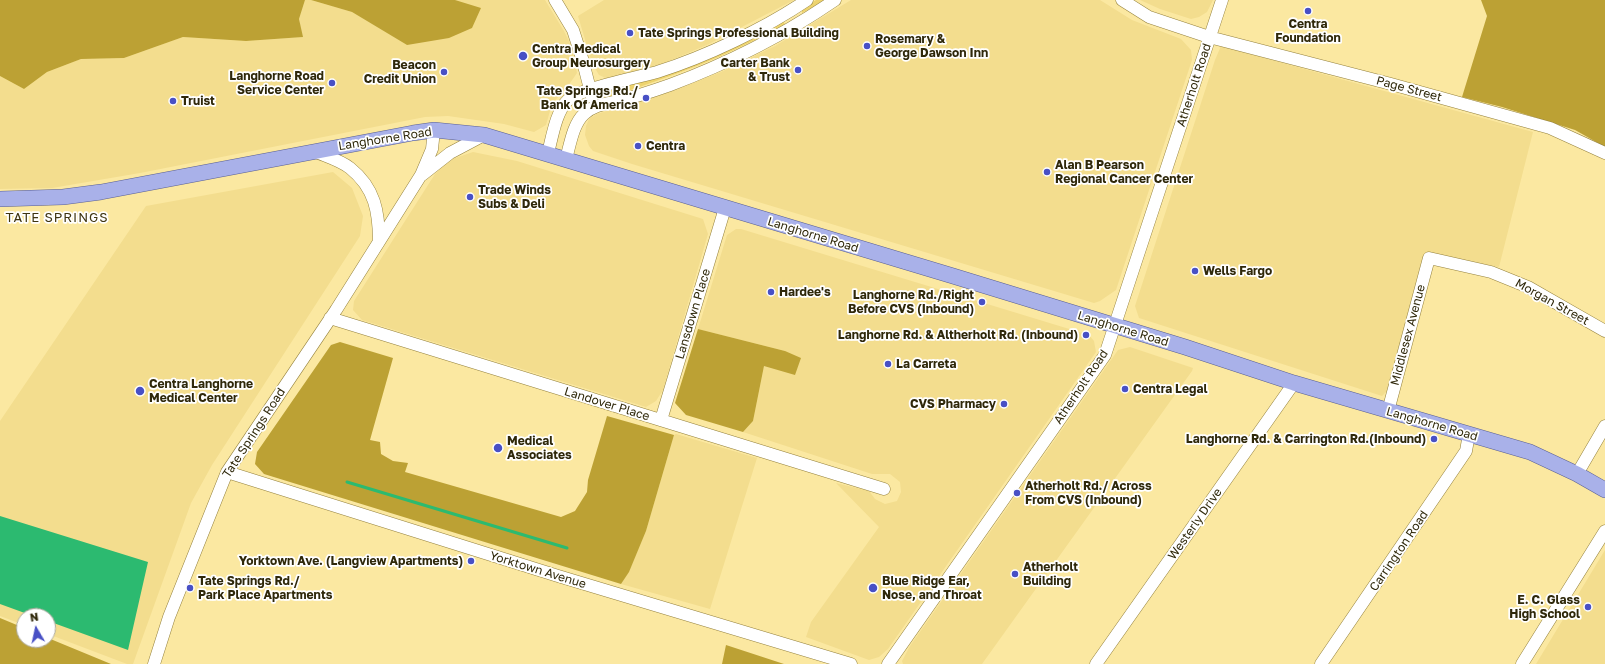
<!DOCTYPE html>
<html>
<head>
<meta charset="utf-8">
<style>
  body { margin:0 }
  #map { position:relative; width:1605px; height:664px; overflow:hidden; background:#fbe8a1; font-family:"Golos Text",sans-serif }
  canvas { display:block }
  .north { position:absolute; left:16px; top:608px; width:40px; height:40px; box-sizing:border-box; background:#fff; border:1px solid #aca99d; border-radius:50%; rotate:351deg; font-size:11px; font-weight:700; line-height:16px; text-align:center; color:#2f280a }
  .north::after { content:''; display:block; margin:auto; width:14px; height:18px; background:#4850c5; clip-path:polygon(50% 0,100% 100%,50% 72%,0 100%) }
</style>
</head>
<body>
<div id="map">
<canvas width="1605" height="664"></canvas>
<div class="north">N</div>
</div>
<script>
const g = document.querySelector('canvas').getContext('2d');
g.lineJoin = 'round';
function fill(path, color) { g.fillStyle = color; g.fill(path, 'evenodd'); }
function trace(path, color, width, dash) { g.strokeStyle = color; g.lineWidth = width; g.lineCap = dash ? 'butt' : 'round'; g.setLineDash(dash || []); g.stroke(path); }
function label(font, color, halo, rows, align = 'center') {
  g.font = font + ' "Golos Text",sans-serif'; g.lineWidth = 3.5; g.setLineDash([]); g.textBaseline = 'middle'; g.strokeStyle = halo; g.fillStyle = color; for (const [text, x, y, turn = 0] of rows) {
    g.save(); g.translate(x, y); g.rotate((+turn || 0) * Math.PI / 180); g.textAlign = isNaN(turn) ? turn : align; if (halo) g.strokeText(text, 0, 0); g.fillText(text, 0, 0); g.restore();
  }
}
const built = new Path2D(`
  M305 0H311L352 12 407 45 456 1 455 0H545L564 31 572 47 577 73 568 86 552 104 546 125 534 132 504 124 448 116 425 117 140 173 52 188 0 189V76L24 89 47 72 81 59 124 58 183 37 246 41 302 37 299 19Z
  M604 0H794L709 44 660 65 617 78 608 79 599 75 592 63 578 16Z
  M851 0H1100L1132 20 1181 39 1191 50 1192 60 1116 290 1100 301 1094 303 632 164 593 151 589 146 585 135 586 126 589 119 597 114 673 91 721 72 775 46Z
  M1140 0H1213L1207 12 1199 17 1191 19 1160 9Z
  M1221 46 1533 132 1499 267 1433 254 1421 263 1387 391 1382 396 1139 318 1135 306 1215 60Z
  M473 152 517 161 703 219 708 234 663 390 656 401 646 407 362 320 353 310 354 301 435 174 449 160Z
  M333 172 352 188 363 216 360 236 212 465 191 503 133 664H127L48 634V616H24V625L0 616V421L146 206Z
  M736 229H741L1089 335 1094 341 1096 352 888 649 879 657 869 660 806 637 811 622 879 527 836 483 869 491 875 499 885 504 897 501 901 492 900 482 890 474H872L743 432 753 421 764 366 785 351 698 329 727 235Z
  M1130 347 1193 368 1192 371 982 664H903L902 661 910 646 1118 350Z
  M676 434 757 458 710 609 621 584 629 571 646 531 674 435Z
  M1605 550V664H1536Z`);
const green = new Path2D(`
  M816 0H826L802 13V9Z
  M783 21 785 24 784 25C729 55 672 77 612 96L601 95V93L661 75Z`);
const forest = new Path2D(`
  M0 0H305L299 19 303 37 246 41 183 37 124 58 81 59 47 72 24 89 0 76Z
  M311 0H455L481 8 472 28 449 38 407 45 352 12Z
  M1481 0H1605V147L1575 130 1502 107 1462 97 1487 16Z
  M698 329 785 351 801 358 795 375 764 366 753 421 743 432 686 415 675 403Z
  M340 342 393 358 370 440 380 442 381 454 393 461 408 463 405 472 561 517 575 511 587 492 588 480 607 416 674 435 646 531 629 572 621 584 264 474 255 464 257 452 331 345Z
  M0 618 24 628V640H48V638L111 664H0Z
  M726 645 784 664H722Z`);
const water = new Path2D(`
  M0 516 148 562 128 650 48 621V616H33L0 604Z`);
const stream = new Path2D(`
  M347 482 567 548`);
const minor = new Path2D(`
  M555 0 573 30 582 58 592 97
  M1122 0 1149 17 1209 37 1391 84 1550 128 1605 153
  M314 151C325 156 340 160 350 168 375 188 379 212 379 242
  M548 153C552 138 556 111 568 100 578 89 639 77 657 72 705 57 766 28 807 0
  M566 159C570 145 573 124 584 114 594 105 605 104 618 101 635 97 653 91 670 85 729 63 784 35 835 0
  M422 175 450 153 484 135
  M330 318 884 489
  M1388 411 1429 258 1491 272 1528 287 1605 331
  M661 420 725 208
  M227 472 558 576 851 664
  M1577 474 1605 426
  M154 664 169 617 227 472 336 310 421 175 432 149 434 130
  M888 664 1105 355 1222 0
  M1096 664 1294 383
  M1321 664 1466 451 1469 434
  M1522 664 1605 531`);
const major = new Path2D(`
  M0 199 63 197 101 192 413 133 434 130 484 135 953 276 1185 347 1294 383 1530 452 1577 474 1605 490`);
const markers = [
  [1308,11,4,"#4850c5"],
  [630,33,4,"#4850c5"],
  [867,46,4,"#4850c5"],
  [523,56,5,"#4850c5"],
  [798,70,4,"#4850c5"],
  [444,72,4,"#4850c5"],
  [332,83,4,"#4850c5"],
  [646,98,4,"#4850c5"],
  [173,101,4,"#4850c5"],
  [638,146,4,"#4850c5"],
  [1047,172,4,"#4850c5"],
  [470,197,4,"#4850c5"],
  [1195,271,4,"#4850c5"],
  [771,292,4,"#4850c5"],
  [982,302,4,"#4850c5"],
  [1086,335,4,"#4850c5"],
  [888,364,4,"#4850c5"],
  [1125,389,4,"#4850c5"],
  [140,391,5,"#4850c5"],
  [1004,404,4,"#4850c5"],
  [1434,439,4,"#4850c5"],
  [498,448,5,"#4850c5"],
  [1017,493,4,"#4850c5"],
  [471,561,4,"#4850c5"],
  [1015,574,4,"#4850c5"],
  [190,588,4,"#4850c5"],
  [873,588,5,"#4850c5"],
  [1588,607,4,"#4850c5"]
];
const poiNames = [
  ["Centra",1308,24,"center"],
  ["Foundation",1308,38,"center"],
  ["Tate Springs Professional Building",638,33],
  ["Rosemary &",875,39],
  ["George Dawson Inn",875,53],
  ["Centra Medical",532,49],
  ["Group Neurosurgery",532,63],
  ["Carter Bank",790,63,"right"],
  ["& Trust",790,77,"right"],
  ["Beacon",436,65,"right"],
  ["Credit Union",436,79,"right"],
  ["Langhorne Road",324,76,"right"],
  ["Service Center",324,90,"right"],
  ["Tate Springs Rd./",638,91,"right"],
  ["Bank Of America",638,105,"right"],
  ["Truist",181,101],
  ["Centra",646,146],
  ["Alan B Pearson",1055,165],
  ["Regional Cancer Center",1055,179],
  ["Trade Winds",478,190],
  ["Subs & Deli",478,204],
  ["Wells Fargo",1203,271],
  ["Hardee's",779,292],
  ["Langhorne Rd./Right",974,295,"right"],
  ["Before CVS (Inbound)",974,309,"right"],
  ["Langhorne Rd. & Altherholt Rd. (Inbound)",1078,335,"right"],
  ["La Carreta",896,364],
  ["Centra Langhorne",149,384],
  ["Medical Center",149,398],
  ["Centra Legal",1133,389],
  ["CVS Pharmacy",996,404,"right"],
  ["Langhorne Rd. & Carrington Rd.(Inbound)",1426,439,"right"],
  ["Medical",507,441],
  ["Associates",507,455],
  ["Atherholt Rd./ Across",1025,486],
  ["From CVS (Inbound)",1025,500],
  ["Yorktown Ave. (Langview Apartments)",463,561,"right"],
  ["Atherholt",1023,567],
  ["Building",1023,581],
  ["Tate Springs Rd./",198,581],
  ["Park Place Apartments",198,595],
  ["Blue Ridge Ear,",882,581],
  ["Nose, and Throat",882,595],
  ["E. C. Glass",1580,600,"right"],
  ["High School",1580,614,"right"]
];
const streetNames = [
  ["Atherholt Road",1194,85,-72],
  ["Page Street",1409,89,15],
  ["Langhorne Road",385,139,-9],
  ["Langhorne Road",813,235,17],
  ["Morgan Street",1552,302,29],
  ["Lansdown Place",693,314,-73],
  ["Langhorne Road",1123,329,17],
  ["Middlesex Avenue",1408,335,-75],
  ["Atherholt Road",1081,387,-56],
  ["Landover Place",607,404,17],
  ["Langhorne Road",1432,424,16],
  ["Tate Springs Road",254,433,-57],
  ["Westerly Drive",1195,524,-55],
  ["Carrington Road",1399,551,-56],
  ["Yorktown Avenue",538,570,17]
];
const neighbourhoodNames = [
  ["TATE SPRINGS",57,218]
];
fill(built, '#f3dd8e');
fill(green, '#edd36e');
fill(forest, '#bca134');
fill(water, '#2cba70');
trace(stream, '#2cba70', 3);
trace(minor, '#95823e', 13);
trace(major, '#595f92', 16);
trace(minor, '#fff', 12);
trace(major, '#a9b1e9', 15);
for (const [x, y, r, color] of markers) { const dot = new Path2D(); dot.arc(x, y, r, 0, 2 * Math.PI); g.fillStyle = color; g.fill(dot); trace(dot, '#fff', 1.5); }
label('bold 12px', '#2f280a', '#fff', poiNames, 'left');
label('12px', '#2f280a', '#fff', streetNames);
g.letterSpacing = '1px';
label('13px', '#3f3511', '#fff', neighbourhoodNames);
g.letterSpacing = '0px';
</script>
</body>
</html>
